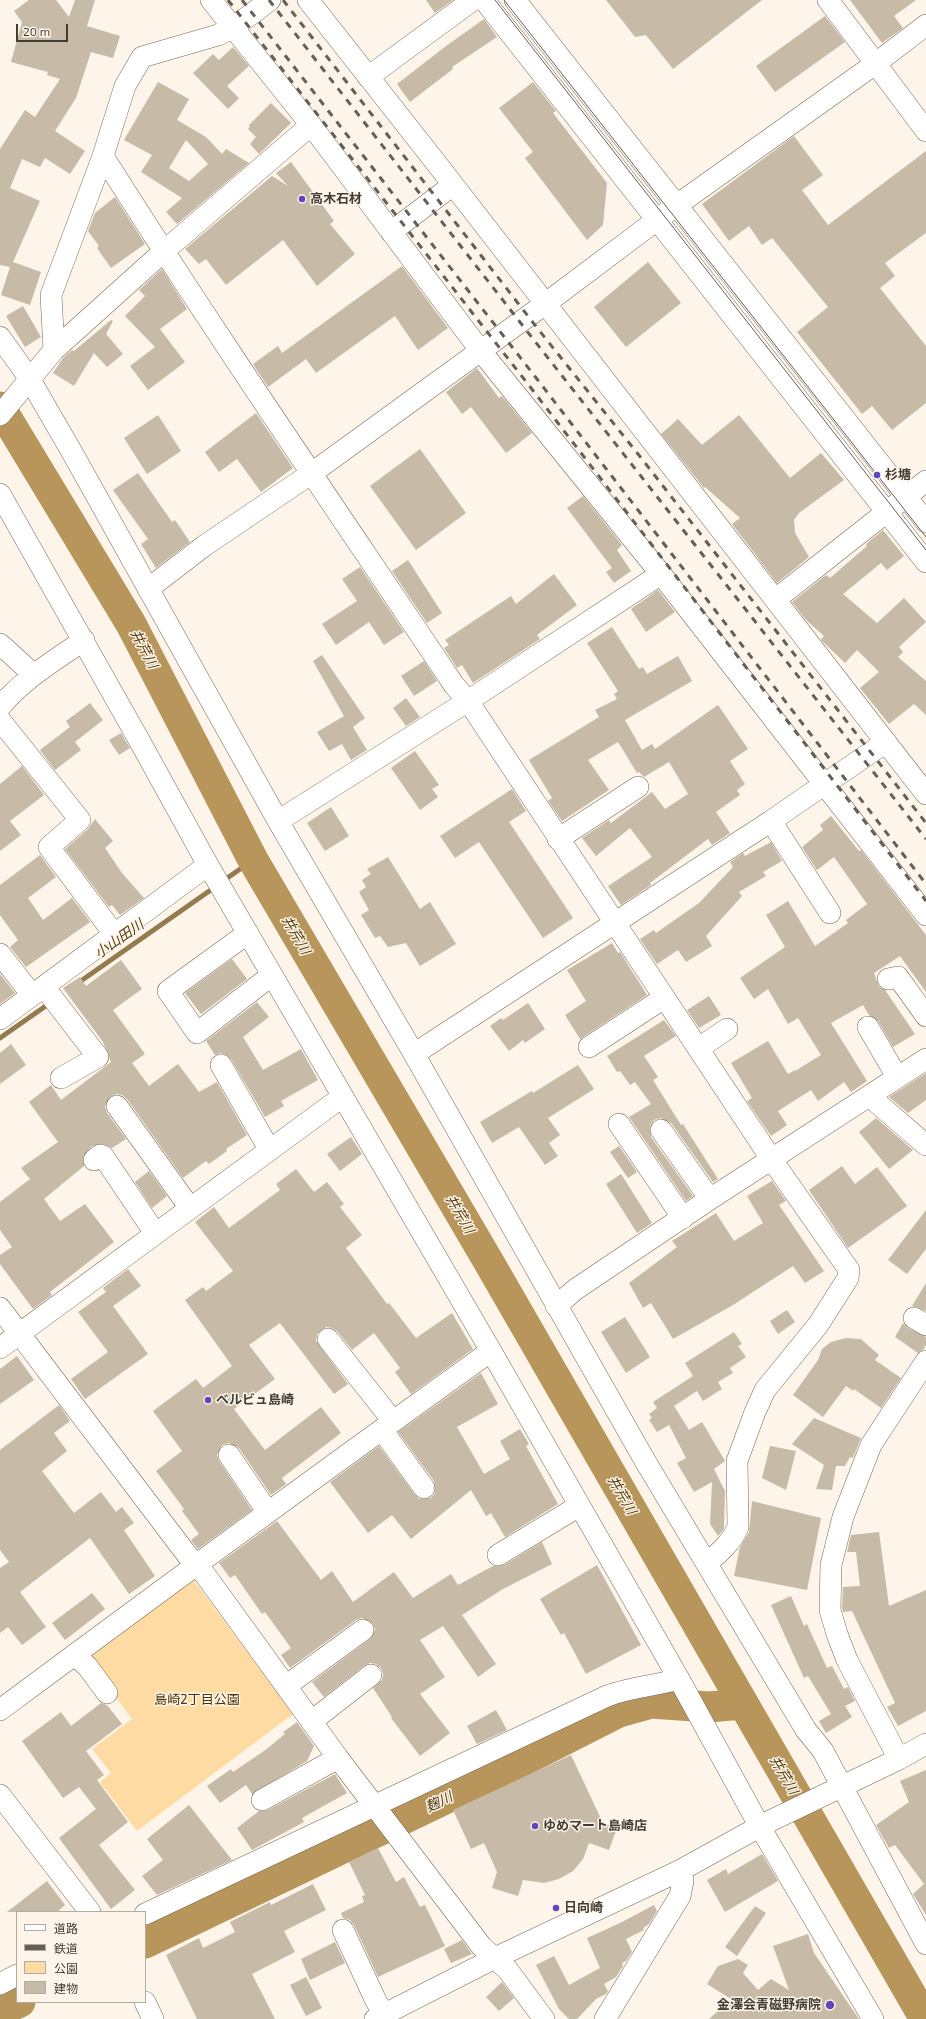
<!DOCTYPE html>
<html>
<head>
<meta charset="utf-8">
<style>
  body { margin:0 }
  #map { position:relative; width:926px; height:2019px; overflow:hidden; background:#fdf5e9; font-family:"Exo 2","Noto Sans JP",sans-serif }
  canvas { display:block }
  .legend { position:absolute; left:16px; top:1911px; width:130px; height:92px; box-sizing:border-box; background:#fdf5e9; border:1px solid #b2aba1; margin:0; padding:5px 7px; list-style:none; font-size:12px; color:#413c34 }
  .legend li { display:flex; align-items:center; gap:8px; height:20px }
  .legend b { width:20px; border:1px solid #b2aba1 }
  .scale { position:absolute; left:16px; top:24px; width:52px; height:18px; box-sizing:border-box; border:2px solid #413c34; border-top:0; padding-left:5px; font-size:12px; line-height:14px; white-space:nowrap; color:#413c34; -webkit-text-stroke:3px #fdf5e9; paint-order:stroke }
</style>
</head>
<body>
<div id="map">
<canvas width="926" height="2019"></canvas>
<ul class="legend">
<li><b style="height:5px;background:#fff"></b>道路</li>
<li><b style="height:5px;background:#655f57"></b>鉄道</li>
<li><b style="height:11px;background:#fedba2"></b>公園</li>
<li><b style="height:11px;background:#c7baa6"></b>建物</li>
</ul>
<div class="scale">20 m</div>
</div>
<script>
const g = document.querySelector('canvas').getContext('2d');
g.lineJoin = 'round';
function fill(path, color) { g.fillStyle = color; g.fill(path, 'evenodd'); }
function trace(path, color, width, dash) { g.strokeStyle = color; g.lineWidth = width; g.lineCap = dash ? 'butt' : 'round'; g.setLineDash(dash || []); g.stroke(path); }
function label(font, color, halo, rows, align = 'center') {
  g.font = font + ' "Exo 2","Noto Sans JP",sans-serif'; g.lineWidth = 3; g.setLineDash([]); g.textBaseline = 'middle'; g.strokeStyle = halo; g.fillStyle = color; for (const [text, x, y, turn = 0] of rows) {
    g.save(); g.translate(x, y); g.rotate((+turn || 0) * Math.PI / 180); g.textAlign = isNaN(turn) ? turn : align; if (halo) g.strokeText(text, 0, 0); g.fillText(text, 0, 0); g.restore();
  }
}
const green = new Path2D(`
  M190 1575 293 1714 137 1831 100 1782 111 1773 92 1749 132 1719 84 1654Z`);
const stream = new Path2D(`
  M223 881 253 860
  M78 983 215 887
  M0 1038 50 1003`);
const river = new Path2D(`
  M0 407 131 624 253 860 487 1259 925 2019
  M145 1943 499 1773 619 1712 651 1703 708 1707 743 1704
  M0 2011 20 2002`);
const building = new Path2D(`
  M29 0H56L69 17 75 0H95L87 26 120 36 113 58 91 52 76 98 55 131 85 151 70 174 45 158 40 167 22 159 10 188 40 201 13 262 41 272 30 305 1 295 10 267 0 265V149L25 110 35 117 60 79 47 75 48 72 11 62 22 22 14 11Z
  M426 0H453L435 13Z
  M606 0H762L673 69 646 35 635 37Z
  M850 0H916L894 16 903 28 882 43Z
  M825 16 845 42 775 92 756 66Z
  M484 19 497 37 452 67 453 69 410 102 397 84 446 46Z
  M233 47 249 66 227 86 239 98 228 109 193 73 213 54 219 60Z
  M158 82 189 99 177 120 206 137 222 154 226 149 249 163 177 224 166 212 182 198 141 172 152 155 124 140ZM186 140 208 164 189 181 169 168Z
  M533 82 556 111 553 113 607 183 603 225 587 240 525 158 533 152 499 108Z
  M271 103 291 123 259 154 250 144 256 137 248 129 250 126 249 125Z
  M794 136 823 175 802 190 828 225 926 151V233L885 263 895 276 880 288 926 346V403L892 430 872 406 862 414 797 332 828 307 772 238 762 245 749 226 729 241 702 204Z
  M291 162 334 221 330 224 355 254 317 286 283 240 226 285 206 259 199 264 185 249 272 176 288 186 276 173Z
  M115 197 145 244 111 268 97 248 99 246 88 231 95 213Z
  M648 262 681 303 626 347 594 307Z
  M402 266 448 328 418 350 395 316 316 373 306 359 268 387 253 364 278 346 282 353Z
  M162 269 187 309 160 329 185 362 148 390 130 366 155 347 125 316 145 296 139 290Z
  M23 306 41 337 25 347 6 316Z
  M111 320 113 321 106 334 123 354 107 367 94 353 74 386 53 373 63 358 72 350 74 351Z
  M477 368 499 398 502 396 532 433 506 453 471 407 462 414 446 392Z
  M256 413 293 468 261 492 237 459 219 472 205 452Z
  M158 415 181 451 147 474 124 438Z
  M739 415 790 478 821 453 844 480 799 513 794 520 795 533 809 557 777 583 732 524 740 518 705 487 704 488 661 434 678 419 702 445Z
  M420 449 466 513 416 550 370 486Z
  M138 473 172 522 175 520 190 542 156 568 141 544 148 539 113 490Z
  M583 496 622 545 617 550 631 571 614 583 606 572 612 568 567 508Z
  M883 530 904 556 887 570 881 563 843 594 877 623 904 598 926 622 899 647 903 652 898 657 926 681V715L914 704 889 724 860 688 879 672 857 650 845 663 822 641 821 639 824 636 806 620 792 602 826 575 830 578 867 546 866 544Z
  M408 560 442 613 427 623 392 571Z
  M360 567 404 632 384 645 369 622 336 645 322 624 357 601 342 579Z
  M554 574 577 605 537 635 540 639 473 683 462 665 457 668 444 648 449 645 445 640 511 596 516 604Z
  M658 590 675 612 646 632 631 609Z
  M612 627 639 669 643 667 647 674 678 656 692 681 625 720 642 750 652 744 655 749 718 705 748 749 730 761 745 784 737 790 740 795 716 812 730 833 712 845 708 839 650 883 651 885 621 905 608 886 652 857 630 828 596 856 582 838 609 820 611 823 652 792 665 809 688 794 669 762 644 777 639 772 637 773 618 742 588 760 609 790 562 821 548 801 552 798 529 760 599 717 595 710 617 699 614 694 618 691 587 643Z
  M322 655 365 718 353 727 367 750 351 760 342 744 329 751 317 732 344 716 313 661Z
  M424 661 437 681 414 696 401 676Z
  M406 698 420 717 406 726 393 708Z
  M90 703 103 720 75 742 81 750 55 770 40 750 70 727 66 721Z
  M121 733 130 748 119 755 109 740Z
  M415 751 439 785 432 789 438 797 420 810 391 768Z
  M22 766 44 795 10 821 21 835 0 851V784Z
  M512 789 526 811 509 822 573 918 543 938 479 842 455 858 440 836Z
  M331 807 349 836 325 851 307 823Z
  M831 816 859 851 861 850 926 935V992L900 956 874 973 879 987 885 990 915 1034 893 1047 878 1021 869 1015 863 1005 831 1023 867 1081 851 1092 844 1082 818 1101 811 1090 778 1111 787 1125 771 1136 747 1101 752 1098 731 1063 768 1041 788 1074 795 1070V1071L821 1055 798 1018 788 1024 768 989 754 999 740 978 785 947 766 915 788 901 815 946 848 923 846 920 867 904 834 857 817 870 802 847 823 830 820 825Z
  M95 819 113 841 105 848 122 873 144 898 120 915 112 905 109 907 65 849 88 829Z
  M771 842 782 861 763 872 766 876 739 892 742 896 706 936 712 946 686 962 678 950 657 964 640 939 654 930 656 933 699 903 733 867 730 862 743 853 745 856Z
  M40 855 56 877 28 898 43 920 72 898 90 922 26 967 10 947 18 940 0 915V885Z
  M388 857 420 909 430 902 456 944 420 966 406 943 388 947 380 936 375 938 361 915 369 910 359 892 366 887 362 880 371 874 367 869Z
  M612 943 618 953 620 952 647 995 580 1039 565 1015 586 1001 567 970Z
  M232 959 247 979 201 1014 185 993Z
  M121 960 142 989 113 1010 145 1054 132 1063 149 1086 178 1064 199 1092 217 1082 247 1135 226 1149 227 1151 209 1164 206 1161 183 1178 127 1099 122 1095 116 1094 110 1097 105 1107 107 1113 126 1139 112 1148 103 1144 92 1146 83 1156 84 1166 44 1199 60 1221 85 1204 114 1242 50 1292 52 1295 33 1309 0 1264V1255L12 1247 0 1230V1202L30 1179 21 1168 58 1142 29 1102 51 1085 61 1100 111 1062 103 1042 63 988 80 977 86 986Z
  M0 974 15 993 0 1004Z
  M709 996 721 1015 699 1028 687 1010Z
  M257 1002 269 1017 243 1037 263 1070 301 1049 318 1080 281 1101 284 1106 265 1117 231 1059 221 1053 215 1055 206 1041Z
  M528 1003 545 1029 525 1043 523 1040 509 1051 490 1026 501 1018 503 1020Z
  M664 1020 676 1036 644 1056 658 1077 653 1080 681 1125 683 1124 718 1179 713 1182 671 1123 660 1118 654 1120 650 1125 651 1137 693 1196 686 1201 629 1117 651 1104 635 1082 630 1085 620 1071 617 1072 607 1056Z
  M11 1044 26 1065 0 1084V1053Z
  M578 1065 594 1089 548 1118 560 1135 549 1143 558 1156 545 1165 519 1127 492 1143 480 1122 532 1091 533 1093Z
  M926 1073V1100L908 1113 889 1097Z
  M876 1118 913 1150 889 1169 859 1132Z
  M351 1137 362 1154 340 1171 327 1154Z
  M619 1146 637 1172 628 1178 610 1152Z
  M842 1166 855 1184 877 1167 907 1206 848 1248 809 1190Z
  M296 1169 314 1192 327 1182 344 1204 340 1207 362 1235 346 1248 387 1304 389 1303 416 1338 452 1313 473 1349 411 1394 395 1372 400 1368 374 1333 352 1350 337 1331 332 1328 326 1327 317 1334 316 1341 348 1384 334 1394 280 1323 249 1345 275 1379 234 1409 265 1450 321 1407 341 1433 282 1478 286 1484 271 1495 239 1448 229 1443 222 1445 217 1455 219 1461 252 1510 198 1549 191 1540 199 1534 182 1511 184 1509 156 1471 182 1451 153 1411 196 1379 203 1388 232 1366 185 1300 203 1287 206 1291 233 1271 195 1222 214 1207 229 1228 280 1190 276 1184Z
  M149 1171 167 1196 152 1208 135 1182Z
  M621 1174 652 1223 637 1233 606 1184Z
  M772 1181 786 1201 779 1205 824 1271 805 1283 793 1266 733 1305 673 1339 651 1303 643 1308 629 1283 677 1247 672 1241 716 1213 734 1241 763 1223 747 1196Z
  M926 1210V1249L907 1274 888 1260Z
  M128 1269 141 1286 113 1306 148 1354 85 1399 71 1379 108 1352 78 1312 106 1292 103 1288Z
  M926 1283V1311L912 1306Z
  M787 1310 795 1322 778 1334 770 1321Z
  M625 1317 650 1357 626 1373 601 1332Z
  M903 1323 908 1328 926 1337V1345L923 1350 918 1353 895 1337Z
  M734 1332 742 1344 738 1346 746 1357 730 1368 733 1373 718 1382 722 1389 703 1401 697 1391 674 1406 689 1430 702 1422 725 1461 714 1469 725 1491 724 1529 718 1536 710 1524 712 1482 694 1492 677 1463 686 1458 669 1425 657 1432 649 1420 652 1418 649 1414 657 1408 653 1402 693 1376 685 1363Z
  M846 1338 861 1339 879 1355 875 1360 901 1378 881 1408 854 1389 853 1391 846 1386 823 1417 793 1395 818 1360 822 1349 831 1342Z
  M17 1356 34 1380 0 1404V1369Z
  M481 1373 498 1404 457 1427 484 1474 510 1459 500 1441 520 1429 529 1444 526 1446 558 1504 505 1537 491 1513 486 1516 471 1490 411 1539 392 1515 368 1533 330 1482 379 1446 415 1495 419 1499 431 1498 435 1493 434 1481 398 1432Z
  M59 1405 70 1421 54 1433 67 1451 42 1471 74 1513 101 1492 116 1512 122 1507 134 1523 124 1530 155 1576 129 1594 90 1538 20 1592 46 1627 22 1645 8 1627 0 1633V1568L9 1562 0 1550V1450Z
  M814 1418 861 1438 853 1458 850 1457 845 1466H836L832 1490 816 1489 824 1465 792 1444Z
  M770 1446 796 1451 786 1490 762 1478Z
  M752 1501 821 1518 807 1590 734 1576 740 1547 749 1532Z
  M277 1521 321 1580 332 1571 353 1602 394 1572 413 1598 451 1574 458 1585 493 1566 504 1565 542 1542 552 1564 503 1589 462 1615 496 1664 478 1677 443 1626 420 1640 445 1677 420 1694 450 1733 420 1756 391 1718 392 1717 373 1688 382 1680 383 1674 381 1668 376 1664 370 1663 364 1666 324 1697 312 1682 370 1639 375 1629 372 1623 362 1618 356 1620 290 1668 281 1655 291 1648 265 1612 262 1614 235 1575 230 1578 219 1563Z
  M879 1532 889 1606 926 1590V1711L898 1726 887 1707 895 1703 852 1611 843 1612 842 1608 843 1587 860 1586 856 1552H847L851 1535Z
  M597 1565 641 1645 586 1674 564 1633 561 1635 540 1599Z
  M92 1593 105 1609 65 1640 52 1623Z
  M791 1596 804 1626 807 1624 827 1668 832 1666 844 1689 848 1687 855 1701 845 1706 852 1717 826 1733 819 1721 831 1714 808 1676 804 1678 771 1605Z
  M101 1703 107 1705 122 1724 86 1751 104 1775 97 1780 128 1822 99 1845 135 1890 111 1909 59 1838 96 1809 79 1787 63 1798 22 1741 61 1712 71 1726Z
  M496 1710 507 1730 477 1744 467 1726Z
  M297 1722 314 1746 307 1761 252 1794 246 1785 220 1803 207 1786 231 1769 233 1772 264 1751 285 1734 283 1732Z
  M571 1755 603 1823 617 1828 609 1850 589 1843 583 1859 573 1871 559 1879 544 1883 523 1880 518 1896 492 1888 497 1872 484 1843 471 1849 453 1810Z
  M926 1770V1915L913 1894 924 1884 895 1845 889 1848 876 1825 909 1802 900 1781Z
  M335 1774 347 1793 302 1818 304 1822 252 1850 237 1828 259 1811 268 1810Z
  M189 1805 232 1860 157 1895 142 1876 163 1860 147 1839Z
  M378 1848 396 1882 404 1877 420 1907 425 1905 445 1946 378 1977 354 1925 350 1920 343 1918 341 1913 364 1902 362 1896 365 1895 349 1862Z
  M762 1854 778 1881 725 1912 707 1880 726 1869 728 1874Z
  M47 1881 65 1905 57 1912H7Z
  M313 1884 326 1910 284 1931 295 1952 252 1974 275 2019H197L166 1955 199 1938 203 1948 235 1932 230 1922 270 1902 271 1905Z
  M654 1905 657 1911 649 1924 643 1928 644 1930 626 1939 632 1952 626 1961 622 1963 623 1966 616 1977 604 1984 608 1991 606 1994 596 1999 577 2019H569L559 2009 536 1965 554 1956 569 1985 600 1968 587 1938 620 1923Z
  M755 1906 766 1913 737 1956 725 1947Z
  M808 1934 814 1953 859 2019H709L731 1999 707 1984 718 1966 738 1959 748 1965 743 1973 758 1990 771 1979 789 1990 773 1946Z
  M462 1940 472 1954 451 1963 444 1949Z
  M335 1942 345 1963 310 1980 301 1959Z
  M306 1977 322 2008 306 2016 290 1985Z
  M502 1982 514 1998 499 2011 486 1997Z`);
const minor = new Path2D(`
  M211 0 311 125 480 350 661 574 926 915
  M308 0 437 164 926 794
  M484 0 926 562
  M515 0 926 522
  M828 0 926 131
  M368 77 473 0
  M103 156C216 335 336 509 454 685L468 701 772 1160 849 1270 848 1278 818 1325 765 1390 755 1412 737 1461 738 1527C732 1542 719 1553 707 1563
  M391 232 453 185
  M0 337 29 378 73 454 278 821 414 1054 644 1459 806 1730 823 1751 926 1944
  M54 350 51 295 103 156 125 86 142 57 218 35 234 27 270 0
  M0 415 54 350 163 252 311 125
  M0 494 139 740 208 865 491 1351 679 1679 760 1827 873 2019
  M148 589 204 546 312 473 545 304 670 210 875 64 926 25
  M776 599 926 481
  M0 644 34 675
  M0 707C23 679 54 661 84 640
  M0 720 80 820 49 847 115 935
  M278 821 468 701 661 574
  M771 821 830 913
  M558 839 638 787
  M248 933 168 991 197 1033 272 975
  M0 954 32 995
  M888 979 898 977 926 1016
  M44 987 98 1057 61 1078
  M0 1019 208 865
  M868 1027 897 1077
  M589 1047 664 998
  M699 1048 727 1029
  M414 1054 771 821 886 742
  M221 1065 269 1149
  M872 1095 876 1102 926 1145
  M117 1106 190 1208
  M619 1124 683 1218
  M661 1130 710 1199
  M94 1160 100 1155 103 1156 155 1233
  M556 1306 576 1289 710 1199 926 1059
  M0 1308 188 1556 198 1565 338 1758 482 1947 507 1969 544 2019
  M914 1318 926 1325
  M328 1339 393 1421
  M0 1348 342 1097
  M382 1430 424 1488
  M229 1455 267 1511
  M498 1555 579 1506
  M74 1655 87 1666 107 1693
  M286 1686 363 1630
  M0 1710C163 1589 326 1469 491 1351
  M312 1721 371 1675
  M899 1759 847 1660 837 1634 830 1610 831 1565 843 1517 871 1445 926 1361
  M0 1795 90 1912
  M262 1800 338 1758
  M145 1914 607 1696C630 1687 655 1686 679 1679
  M343 1930 376 2001 387 2019
  M0 1984 17 1975
  M145 2002 153 2019
  M375 2019 495 1958 681 1870 766 1823 899 1759 926 1744
  M605 2019 680 1896 683 1881 681 1870`);
const tram = new Path2D(`
  M495 0 926 550
  M504 0 926 537`);
const rail = new Path2D(`
  M228 0 531 388 926 901
  M242 0 537 379 926 884
  M269 0 530 335 926 839
  M283 0 538 329 638 454 926 823`);
const markers = [
  [302,199,4,"#6244bd"],
  [877,475,4,"#6244bd"],
  [208,1400,4,"#6244bd"],
  [535,1826,4,"#6244bd"],
  [556,1908,4,"#6244bd"],
  [830,2005,5,"#6244bd"]
];
const poiNames = [
  ["高木石材",310,199],
  ["杉塘",885,475],
  ["ベルビュ島崎",216,1400],
  ["ゆめマート島崎店",543,1826],
  ["日向崎",564,1908],
  ["金澤会青磁野病院",821,2005,"right"]
];
const parkNames = [
  ["島崎2丁目公園",197,1700]
];
const waterNames = [
  ["井芹川",144,649,63],
  ["井芹川",296,935,60],
  ["小山田川",119,939,-35],
  ["井芹川",460,1214,60],
  ["井芹川",622,1495,60],
  ["井芹川",784,1775,60],
  ["麹川",439,1802,-26]
];
fill(green, '#fedba2');
trace(stream, '#947a4f', 5);
trace(river, '#b8955b', 31);
fill(building, '#c7baa6');
trace(minor, '#746956', 22);
trace(minor, '#fff', 21);
trace(tram, '#655f57', 1);
trace(rail, '#655f57', 3, [7, 7]);
for (const [x, y, r, color] of markers) { const dot = new Path2D(); dot.arc(x, y, r, 0, 2 * Math.PI); g.fillStyle = color; g.fill(dot); trace(dot, '#fdf5e9', 1.5); }
label('bold 13px', '#413c34', '#fdf5e9', poiNames, 'left');
label('13px', '#4b3301', '#fdf5e9', parkNames);
label('italic 14px', '#563d0e', '#fdf5e9', waterNames);
</script>
</body>
</html>
